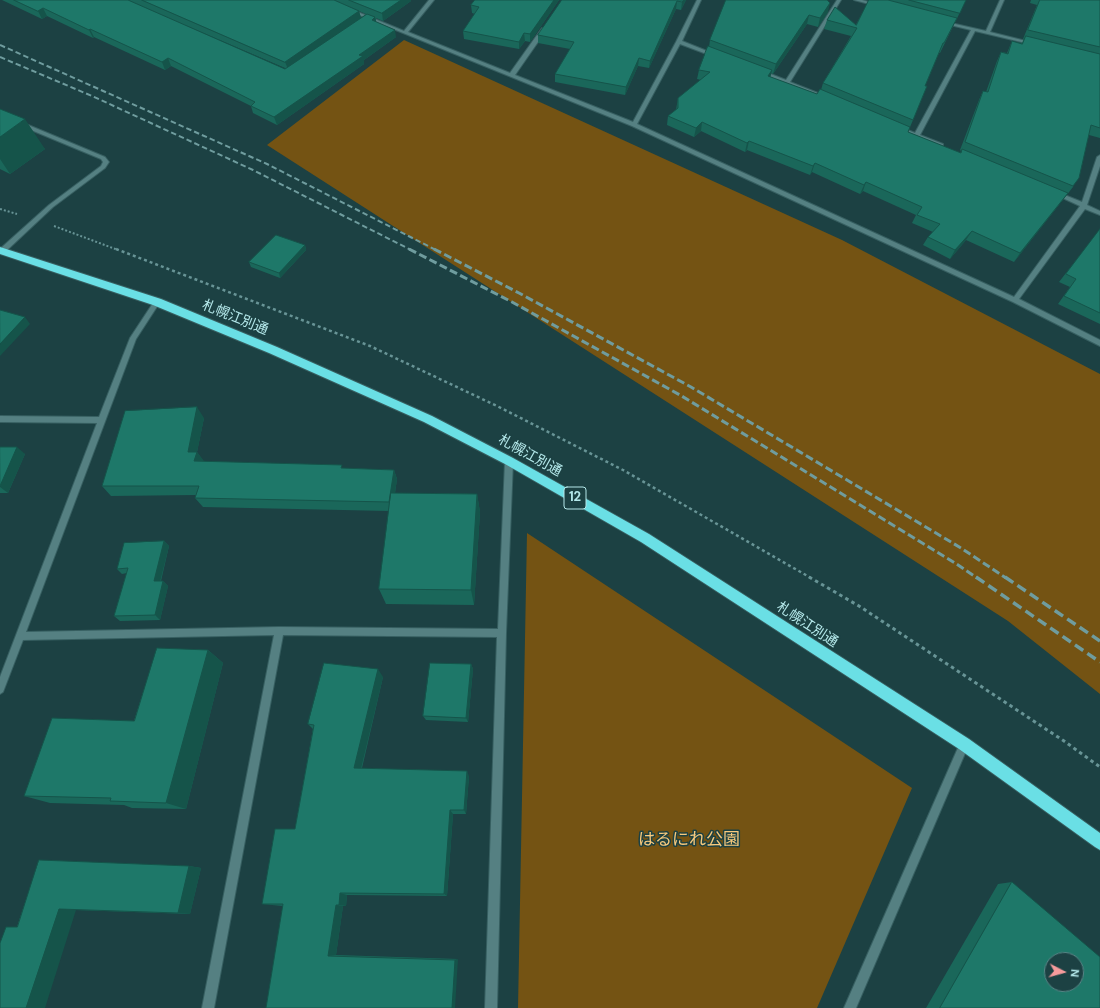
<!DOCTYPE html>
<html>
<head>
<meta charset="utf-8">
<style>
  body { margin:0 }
  #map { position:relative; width:1100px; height:1008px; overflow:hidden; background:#1c4143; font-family:"DM Sans",sans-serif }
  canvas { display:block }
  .north { position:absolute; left:1044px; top:952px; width:40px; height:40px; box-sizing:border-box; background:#1c4143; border:1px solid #598486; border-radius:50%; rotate:96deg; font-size:11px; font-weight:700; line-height:16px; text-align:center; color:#b4e8ea }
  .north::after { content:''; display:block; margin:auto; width:14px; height:18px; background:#f59b9c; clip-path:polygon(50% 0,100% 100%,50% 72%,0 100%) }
</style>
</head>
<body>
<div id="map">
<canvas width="1100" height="1008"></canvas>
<div class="north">N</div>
</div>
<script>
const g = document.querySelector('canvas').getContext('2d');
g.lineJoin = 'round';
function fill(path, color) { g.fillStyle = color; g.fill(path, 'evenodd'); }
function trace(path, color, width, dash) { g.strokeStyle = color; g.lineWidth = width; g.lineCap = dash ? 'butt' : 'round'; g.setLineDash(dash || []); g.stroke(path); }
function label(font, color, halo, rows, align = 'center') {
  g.font = font + ' "DM Sans","Noto Sans JP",sans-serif'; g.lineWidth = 3; g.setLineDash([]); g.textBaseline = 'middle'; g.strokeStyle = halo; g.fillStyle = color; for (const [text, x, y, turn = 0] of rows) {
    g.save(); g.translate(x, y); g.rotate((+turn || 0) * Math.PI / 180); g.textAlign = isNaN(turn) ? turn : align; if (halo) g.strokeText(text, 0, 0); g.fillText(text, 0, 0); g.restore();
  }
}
const green = new Path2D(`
  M404 40 842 240 1100 374V694L1008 621 267 145Z
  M527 533 912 788 817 1008H518Z`);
const pathFar2 = new Path2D(`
  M0 209 17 214
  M54 226 118 250`);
const pathFar1 = new Path2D(`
  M116 249 370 346 497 406 623 470 811 578`);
const path = new Path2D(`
  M809 577 859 606 1064 741 1100 767`);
const lane = new Path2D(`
  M21 122 105 157 109 162 105 168 53 207 5 252H1V248L49 205 101 166 103 162 101 159 19 125 18 124Z`);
const street = new Path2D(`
  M429 0H434L408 32 510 73 542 28H546L547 29 515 75 633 122 676 42 697 0H701L682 41 717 55 712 56 680 44 637 124 1014 297 1080 206 1052 193 1055 191 1057 192 1082 202 1097 157 1100 155V166L1087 205 1100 211V215L1085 209 1019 299 1100 340V346L1013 302 632 126 349 11 353 10 404 31Z
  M837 0H841L790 82 828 97V99H824L759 73V71H763L786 80Z
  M854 0H862L879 5 877 6Z
  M1000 0H1004L990 32 1034 43V45L975 31 920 135 943 144V146H939L896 129V127L898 126 915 133 971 30 942 23V21L986 31Z
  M155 300H157L160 302 136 339 26 632 279 627 498 629 505 461 506 459H512L513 461 506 633 497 1008H485L497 637 283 635 214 1008H202L274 635 23 640 3 692 0 694V677L97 423 0 422V416L99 417 130 338Z
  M964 739 967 741 969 744 856 1008H844L961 741Z`);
const highway = new Path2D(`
  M0 247 161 299 277 347 432 416 513 458 649 534 969 739 1100 833V850L1095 847 959 749 641 542 505 464 424 422 269 353 153 305 0 254Z`);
const railFar2 = new Path2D(`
  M0 45 267 164 436 250
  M0 57 92 96 253 170 411 250`);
const railFar1 = new Path2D(`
  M409 249 512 302 680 395 955 563 977 578
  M434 249 519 293 691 387 961 548 1006 578`);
const rail = new Path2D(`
  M976 577 1100 662
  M1005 577 1100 641`);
const wall = new Path2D(`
  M2 0H411V1L383 21 376 18V22L396 37 364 60V64L277 125 253 113 251 106 171 66 165 70 94 37 93 38 47 16 42 19ZM359 11 366 14 361 18ZM180 23 285 68V69Z
  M475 0H559L530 42 525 41 519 49 464 39 463 31 475 14 472 13 471 5Z
  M562 0H686L681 10 676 9 649 68 638 66 625 95 555 82V74L570 49 538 43V35Z
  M726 0 828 12 818 27 807 24 773 74 771 73 770 77 817 94 821 90 823 83 851 36 824 29 827 20 856 25 869 0H966L940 53H939L925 86H927L908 132 960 153 961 151 960 150 979 100 983 91 986 92 997 61 1001 52 1007 53 1012 41 1022 43 1024 39H1023L1037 5 1030 3 1031 0H1100V138L1089 135 1073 187 1014 262 966 240 950 259 923 245 928 237 933 232 912 223 916 215 863 191 860 194 812 172 810 175 747 150 745 152 701 131 694 137 667 125 668 116 676 110 678 98 701 80 697 79 699 70 709 47 710 40Z
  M0 109 45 149 10 174 0 169Z
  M1100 229V324L1058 304 1070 287 1059 282Z
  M305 245 306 250 280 278 251 267 249 262Z
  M204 418 197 452 204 462 344 468 394 470 397 479 395 493 477 494 480 512 474 605 386 604 379 589 389 511 203 507 195 498 196 495 111 496 102 486Z
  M0 447 25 454 8 493H0Z
  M164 541 169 546 161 581H163L168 586 160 620 120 621 114 616 127 573 122 574 117 569Z
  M208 650 223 663 186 809 132 808 124 805 50 803 24 796 134 721Z
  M471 664 473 669 468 722 426 720 423 716Z
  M383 677 362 768 469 776 466 814H453L447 896 347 895 346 906H343L336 955 458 959 266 1008 283 906 272 905 262 904 295 829 313 729 308 724Z
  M189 866 201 868 190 914 76 910 17 927Z
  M1012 882 1100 1008H926L998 884Z`);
const shadedWall = new Path2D(`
  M401 0H411V1L383 21 382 13Z
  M554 0H559L530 42V34Z
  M684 0H686L681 10 682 2Z
  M677 1 676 9 649 68 650 61Z
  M830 3 828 12 818 27 820 18Z
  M43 8 47 16 42 19 38 11Z
  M359 11 361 18 288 69 285 62Z
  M809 15 807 24 773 74 776 64Z
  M375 17 377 25 372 20Z
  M90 29 94 37 93 38 89 30Z
  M395 30 396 37 364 60V64L277 125 274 117 359 55Z
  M524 33 525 41 519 49V42Z
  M168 58 171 66 165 70 162 62Z
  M639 58 638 66 625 95 626 87Z
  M772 70 770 79 768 76Z
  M25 119 45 149 10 174 0 159V137Z
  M702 122 701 131 694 137 696 128Z
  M749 141 747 150 745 152 747 143Z
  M815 163 812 172 810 175 813 166Z
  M866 182 863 191 860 194 864 185Z
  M1068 193 1062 201 1014 262 1020 253Z
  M972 231 966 240 950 259 955 250Z
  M305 245 306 250 280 278 279 273Z
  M25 317 30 324 0 356V344Z
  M197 407 204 418 197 452 204 461 202 471 188 452Z
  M17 447 25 454 8 493 0 487V486Z
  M394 470 397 479 392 511 389 502Z
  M477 494 480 512 474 605 471 590Z
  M164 541 169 546 159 586 154 581Z
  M163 581 168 586 160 620 155 615Z
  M208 650 223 663 186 809 166 803Z
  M471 664 473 669 468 722 466 718Z
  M378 669 383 677 360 773 354 768Z
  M467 771 469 776 466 814 464 810Z
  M450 810 453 814 447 896 444 894Z
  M189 866 201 868 190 914 178 913Z
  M340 893 347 895 346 906 339 905Z
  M336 905 343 906 336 955 328 956Z
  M59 909 76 910 45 1008H26Z
  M458 959 455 1008H452L455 960Z`);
const building = new Path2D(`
  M14 0H128L285 69 367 14 375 17 372 20 395 30 359 55 363 56 274 117 251 106 255 102 168 58 162 62 90 29 89 30 43 8 38 11Z
  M142 0H334L359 11 285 62Z
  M349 0H401L382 13Z
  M475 0H554L530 34 524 33 519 42 463 31 479 7 471 5Z
  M562 0H684L682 2 677 1 650 61 639 58 626 87 555 74 574 42 538 35Z
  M726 0H827L830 3 820 18 809 15 776 64 710 40Z
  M869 0H888L957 18 944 43H943L925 86H927L913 120 823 83 857 28 827 20 835 7 856 25Z
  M909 0H966L960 13Z
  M1040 0H1100V47L1028 30Z
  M1026 36 1100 54V128L1091 125 1079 178 1073 186 965 142 983 91 988 92 1001 52 1008 54 1012 41 1022 44Z
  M708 46 772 70 768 76 817 94 820 89 910 127 908 132 961 153 962 149 1068 193 1020 253 972 231 955 250 928 237 940 224 917 215 922 207 866 182 864 185 815 163 813 166 749 141 747 143 702 122 696 128 668 116 678 108V98L710 72 699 70Z
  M0 109 25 119 0 137Z
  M1100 229V313L1064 296 1076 279 1066 274Z
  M276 235 305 245 279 273 249 262Z
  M0 310 25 317 0 344Z
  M197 407 188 452H197L194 461 342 465 341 468 394 470 389 502 195 498 199 486H102L125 411Z
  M0 447H17L0 486Z
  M391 493 477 494 471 590 379 589Z
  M164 541 154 581H163L155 615 114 616 128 568 117 569 124 543Z
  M157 648 208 650 166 803 110 801 111 798 24 796 52 718 134 721Z
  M324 663 378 669 354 768 467 771 464 810H450L444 894 340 893 339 905H336L328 956 455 960 452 1008H266L283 904H262L275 829H295L314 725 308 724Z
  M430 663 471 664 466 718 423 716Z
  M39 860 189 866 178 913 59 909 26 1008H0V943L6 927H17Z
  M1012 882 1100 957V1008H940ZM1052 960H1076V984H1052Z`);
const shields = [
  [575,498,22]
];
const shieldNames = [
  ["12",575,498]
];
const streetNames = [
  ["札幌江別通",235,318,22],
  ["札幌江別通",530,456,29],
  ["札幌江別通",807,625,33]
];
const nearParknames = [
  ["はるにれ公園",689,841]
];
fill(green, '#745313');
trace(lane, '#375f61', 2);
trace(street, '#375f61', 2);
trace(highway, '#375f61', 2);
trace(pathFar2, '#689496', 2, [2, 2]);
trace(pathFar1, '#689496', 2.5, [3, 3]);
trace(path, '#689496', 3, [3.5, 3.5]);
fill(lane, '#558082');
fill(street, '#558082');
fill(highway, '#6adfe5');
trace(railFar2, '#6f9c9e', 2, [5.5, 3]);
trace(railFar1, '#6f9c9e', 3, [8, 3.5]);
trace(rail, '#6f9c9e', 3.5, [10, 5]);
fill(wall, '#1a675a');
fill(shadedWall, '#15544a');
fill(building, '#1e7869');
trace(building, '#15544a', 1);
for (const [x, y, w] of shields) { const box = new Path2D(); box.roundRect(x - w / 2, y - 11, w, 22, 3); g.fillStyle = '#1c4143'; g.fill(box); trace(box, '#b4e8ea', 1); }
label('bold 13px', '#b4e8ea', null, shieldNames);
label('14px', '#b4e8ea', '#1c4143', streetNames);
label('17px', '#f8ca7d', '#1c4143', nearParknames);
</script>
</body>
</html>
